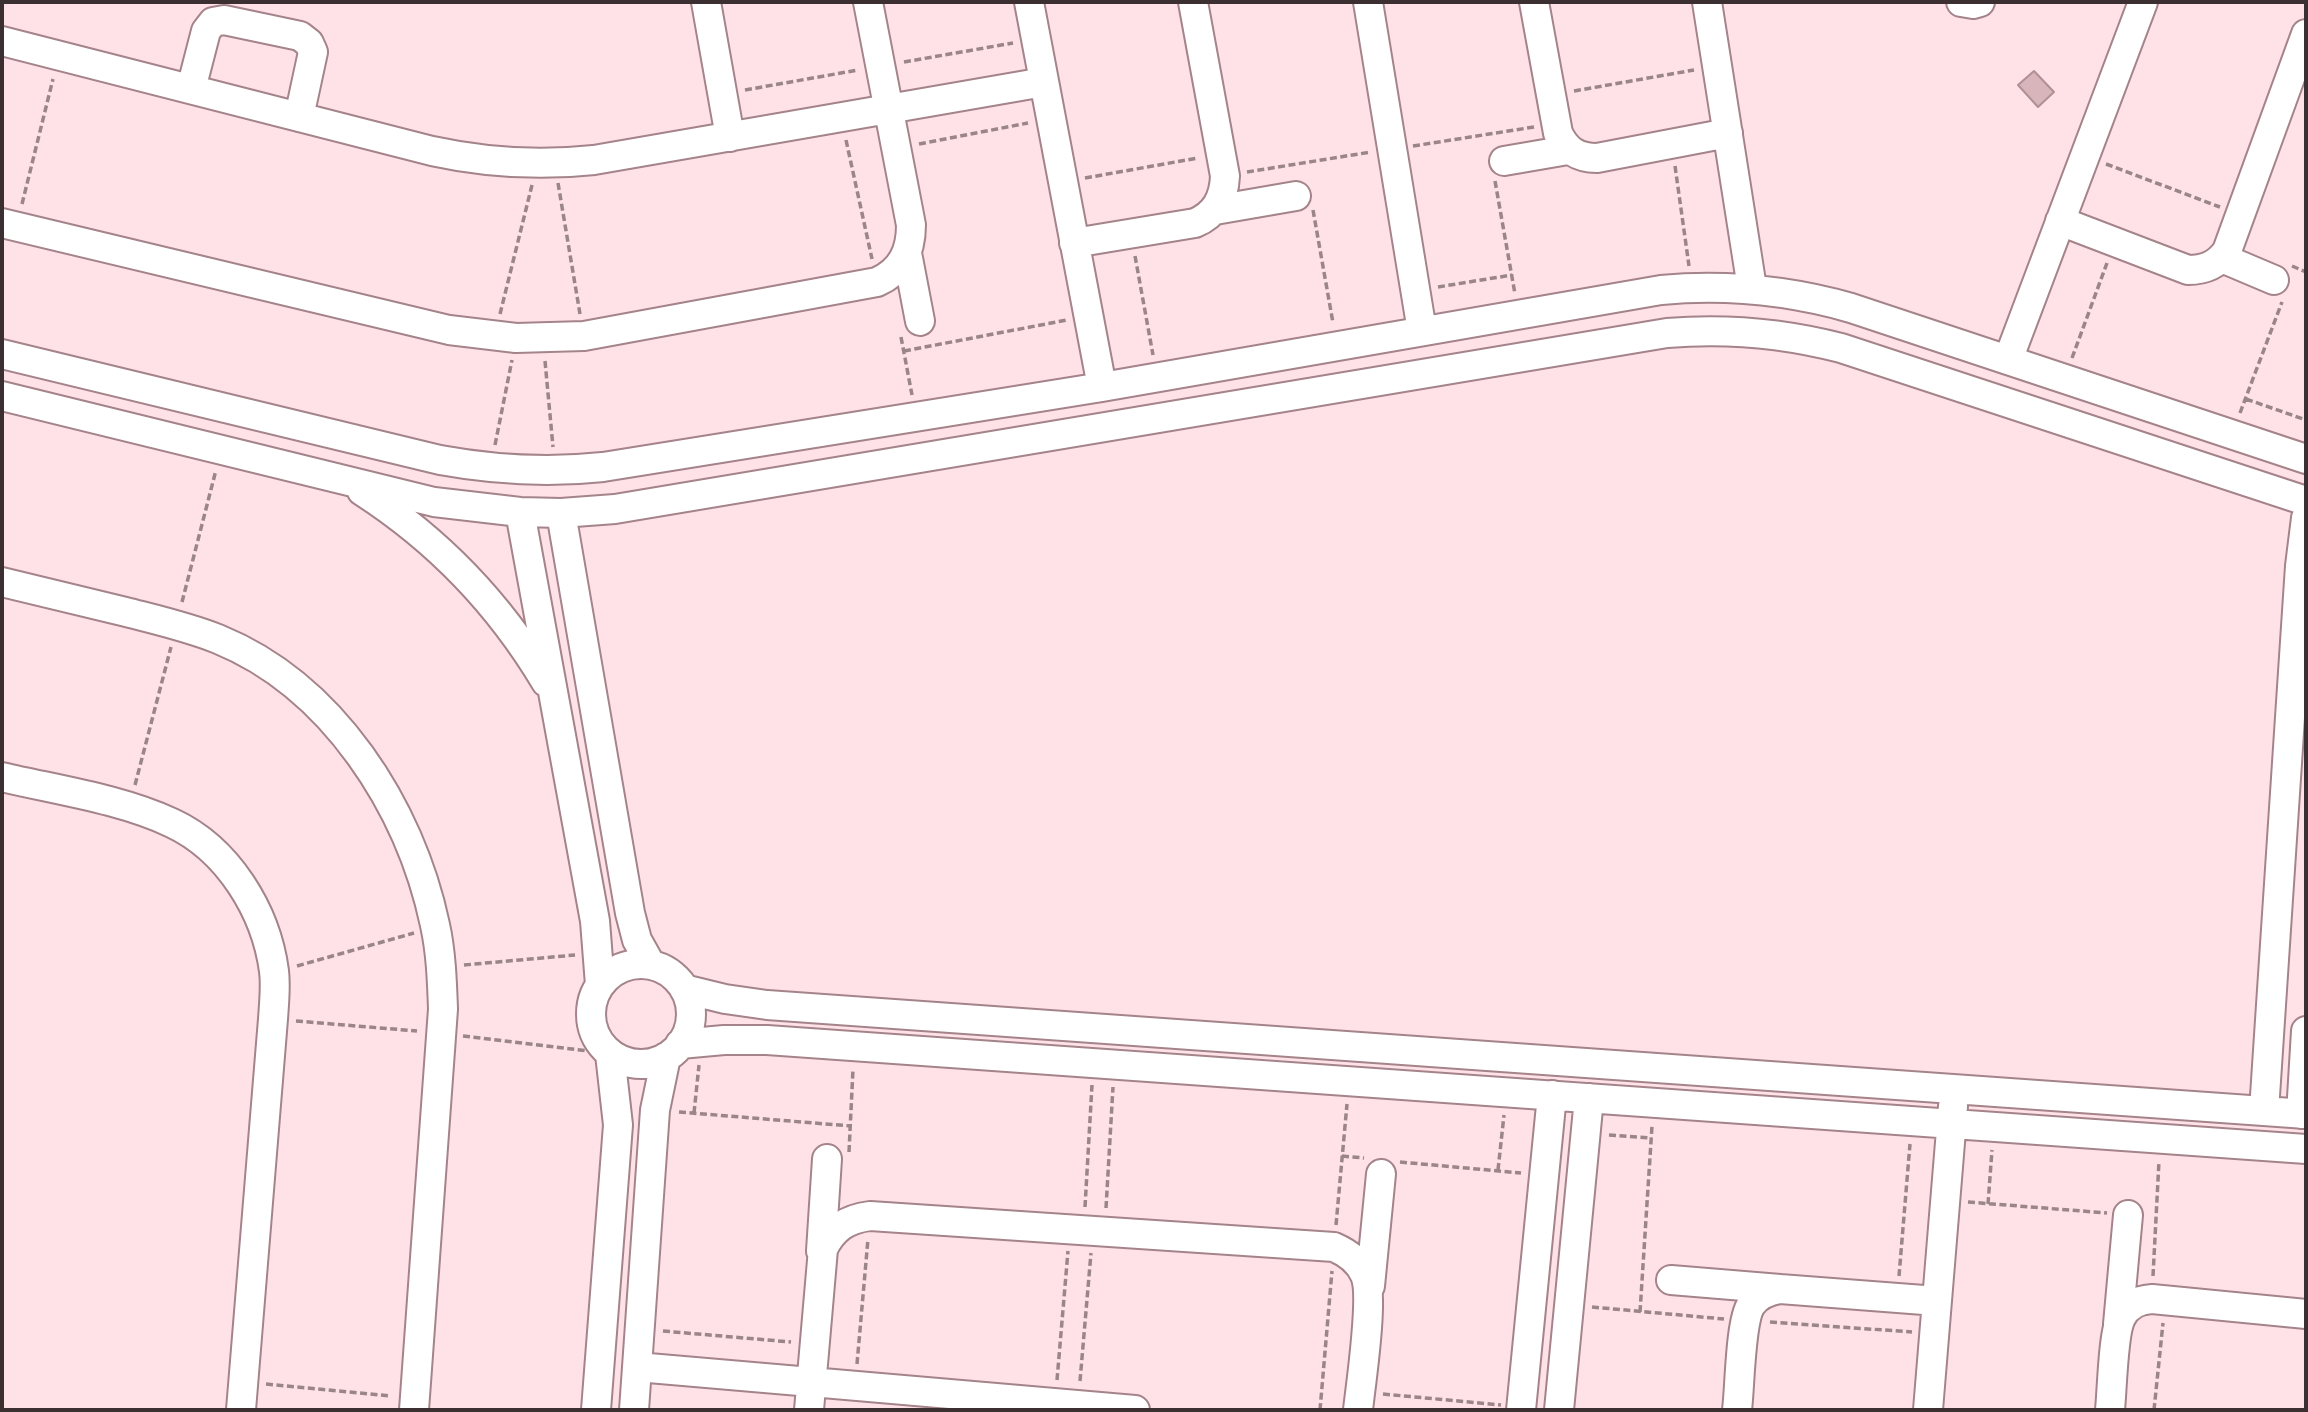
<!DOCTYPE html>
<html>
<head>
<meta charset="utf-8">
<style>
  body { margin:0 }
  #map { position:relative; width:2308px; height:1412px; overflow:hidden; background:#ffe2e7; font-family:"Exo 2",sans-serif }
  canvas { display:block }
  .frame { position:absolute; inset:0; border:4px solid #3c2f31; pointer-events:none }
</style>
</head>
<body>
<div id="map">
<canvas width="2308" height="1412"></canvas>
<div class="frame"></div>
</div>
<script>
const g = document.querySelector('canvas').getContext('2d');
g.lineJoin = 'round';
function fill(path, color) { g.fillStyle = color; g.fill(path, 'evenodd'); }
function trace(path, color, width, dash) { g.strokeStyle = color; g.lineWidth = width; g.lineCap = dash ? 'butt' : 'round'; g.setLineDash(dash || []); g.stroke(path); }
const building = new Path2D(`
  M2034 71 2054 92 2038 107 2018 85Z`);
const path = new Path2D(`
  M904 62 1013 43
  M745 90 858 70
  M1574 91 1694 70
  M846 140 872 259
  M919 144 1028 123
  M1413 146 1534 127
  M2106 164 2220 207
  M1675 166 1689 266
  M1247 172 1371 152
  M1085 178 1198 158
  M1495 181 1515 294
  M558 183 580 314
  M22 204 53 79
  M1313 210 1333 323
  M1135 256 1153 355
  M2292 266 2306 272
  M1438 287 1512 275
  M500 314 532 185
  M901 337 912 395
  M904 351 1067 320
  M2072 358 2107 263
  M545 361 553 447
  M2246 399 2306 420
  M2240 413 2282 302
  M495 445 512 360
  M182 602 216 470
  M135 785 171 647
  M464 965 575 955
  M297 966 414 933
  M296 1021 417 1031
  M463 1036 588 1051
  M679 1112 851 1126
  M694 1113 699 1065
  M1609 1135 1651 1138
  M849 1152 853 1069
  M1342 1156 1364 1158
  M1400 1162 1521 1173
  M1498 1170 1504 1115
  M1968 1202 2107 1213
  M1988 1204 1992 1150
  M1085 1207 1092 1085
  M1106 1208 1113 1087
  M1336 1225 1347 1104
  M1899 1276 1910 1144
  M2153 1276 2159 1161
  M1592 1307 1724 1319
  M1640 1312 1652 1126
  M1770 1322 1912 1332
  M663 1331 791 1342
  M857 1364 868 1239
  M1057 1380 1068 1251
  M1080 1381 1091 1253
  M266 1384 391 1396
  M1383 1394 1501 1405
  M1320 1410 1332 1271
  M2154 1410 2163 1323`);
const minor = new Path2D(`
  M706 2 730 137
  M1029 2 1102 387
  M1368 2 1422 331
  M1534 2 1558 133C1566 150 1577 158 1597 158L1728 133
  M1707 2 1752 288
  M1961 2 1973 4 1980 2
  M2 41 432 151C487 163 538 166 594 160L1044 82
  M191 89 206 31 213 22 224 20 300 36 309 43 313 52 299 117
  M1504 161 1568 150
  M1215 210 1296 196
  M2060 221 2188 270C2205 270 2217 265 2227 251L2306 34
  M2 223 449 330 516 338 584 336 877 282C902 271 911 251 911 225L868 2
  M1074 243 1195 223C1216 214 1224 198 1225 176L1193 2
  M907 253 920 321
  M2222 258 2274 280
  M2 354 440 460C495 470 547 473 603 467L1102 387 1661 290C1727 284 1788 290 1851 308L2306 459
  M2008 360 2143 2
  M2 396 434 502 520 512 561 513 615 509 1667 333C1727 328 1783 333 1841 348L2306 501
  M362 491C438 540 500 605 546 682
  M520 512 595 921 600 985
  M561 513 630 913 637 940 651 965
  M2 582C43 592 84 602 126 612 157 620 188 627 218 639 333 686 410 807 435 925 441 952 442 981 443 1009L414 1410
  M2 777C57 790 121 799 172 823 228 849 266 911 274 971 276 986 274 1003 273 1019L241 1410
  M591 1014a50 50 0 1 1 100 0a50 50 0 1 1-100 0Z
  M684 989 725 999 767 1005 2306 1114
  M680 1044 724 1040H767L2306 1149
  M2264 1111 2300 566 2306 518
  M2301 1114 2306 1031
  M821 1251 827 1159
  M1671 1280 1780 1289
  M1370 1286 1381 1174
  M2118 1324 2128 1215
  M637 1367 1135 1410
  M596 1410 618 1125 610 1054
  M634 1410 655 1110 666 1057
  M809 1410 823 1249C833 1228 847 1219 870 1216L1334 1247C1348 1253 1359 1261 1365 1275 1374 1296 1361 1383 1358 1410
  M1521 1410 1552 1095
  M1559 1410 1589 1098
  M1737 1410C1740 1387 1740 1322 1751 1305 1758 1295 1768 1291 1780 1289L1937 1301
  M1928 1410 1953 1106
  M2110 1410C2112 1391 2113 1333 2121 1318 2127 1305 2138 1300 2152 1299L2306 1314`);
fill(building, '#d7b5bb');
trace(building, '#b08f95', 2);
trace(minor, '#a4848a', 32);
trace(path, '#9a8589', 3.5, [7, 3.5]);
trace(minor, '#fff', 28);
</script>
</body>
</html>
